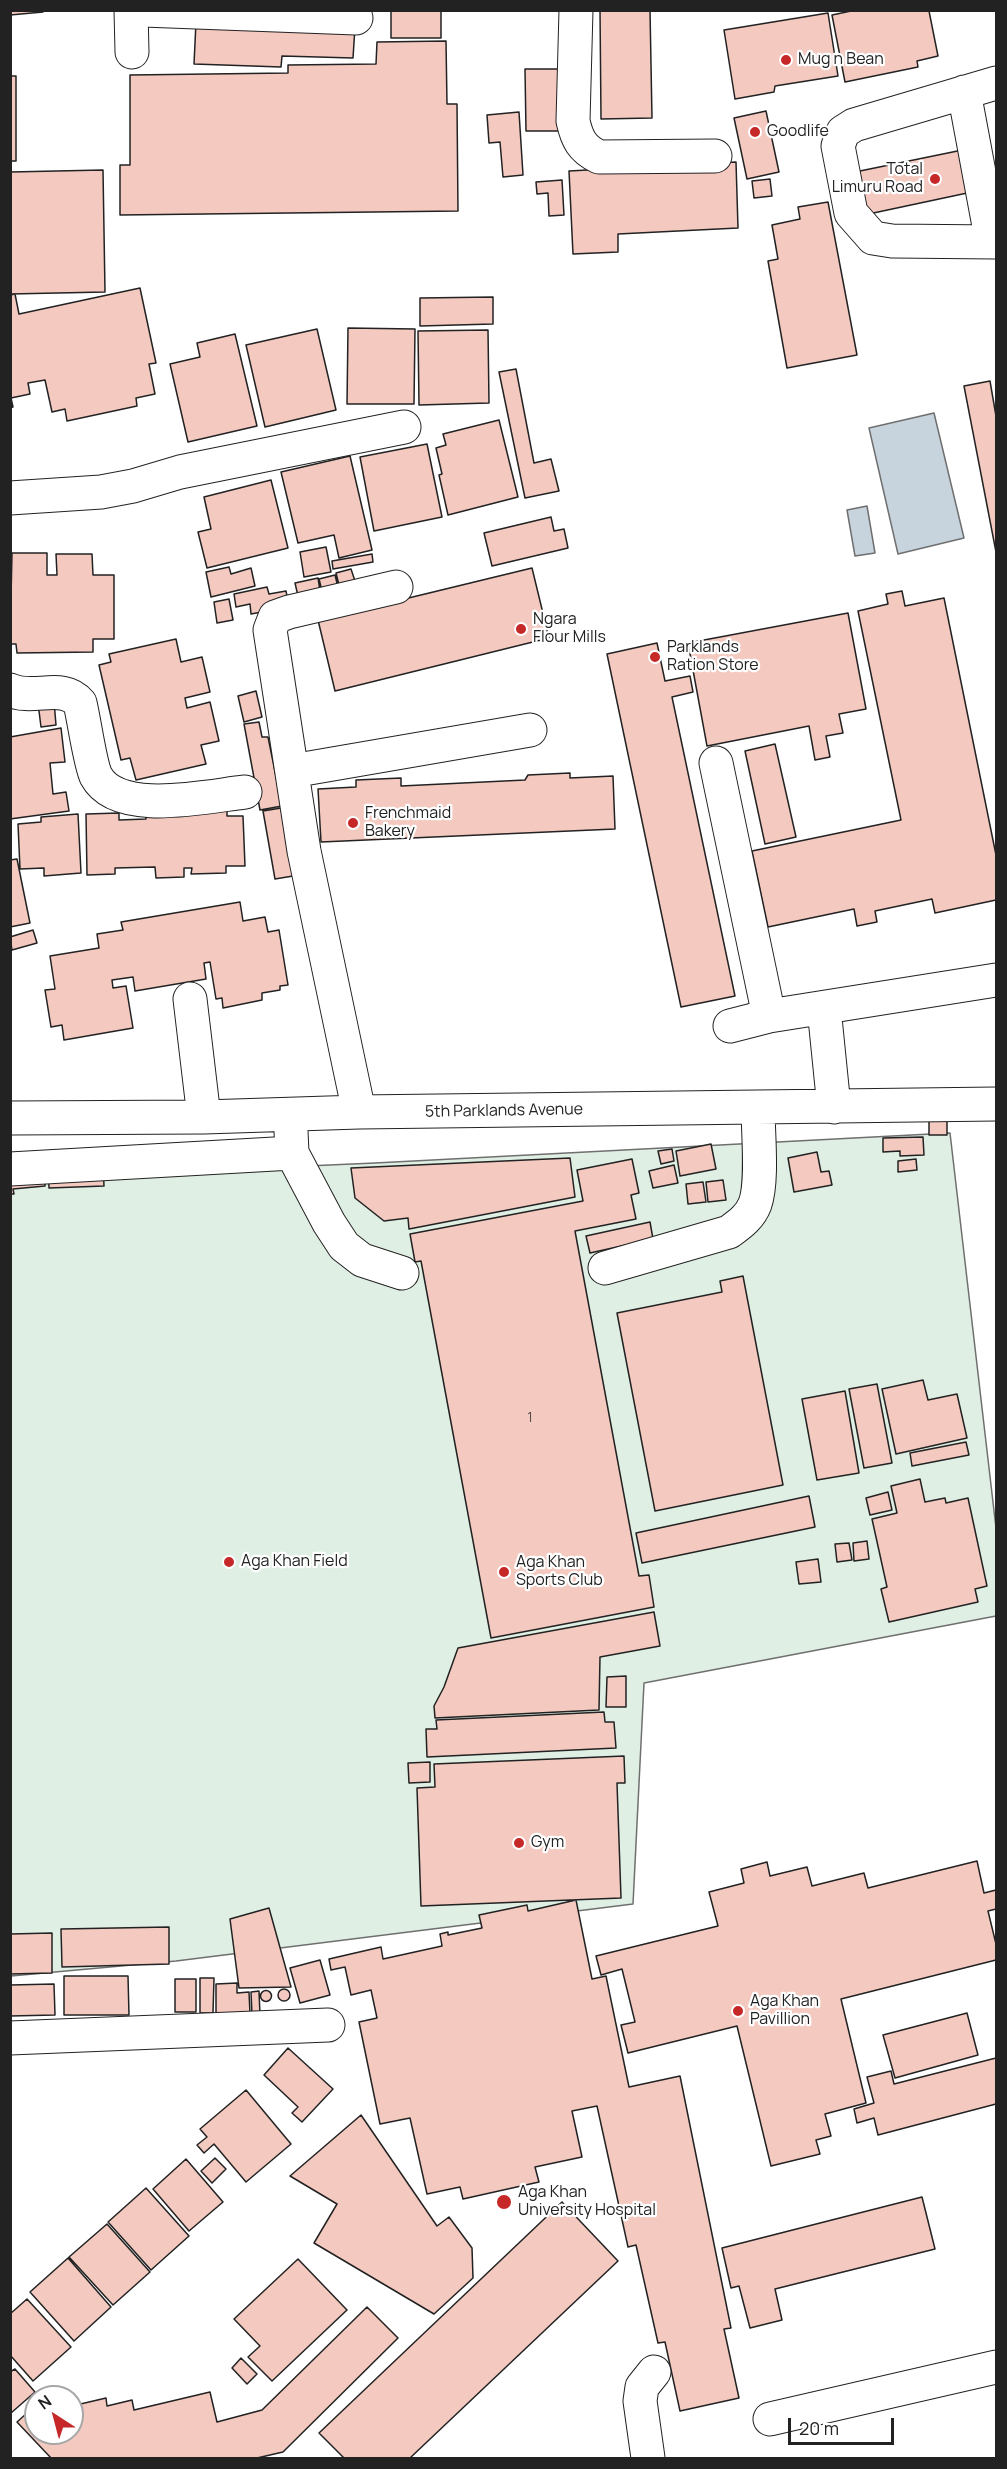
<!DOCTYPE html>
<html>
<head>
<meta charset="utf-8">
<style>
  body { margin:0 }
  #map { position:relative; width:1007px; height:2469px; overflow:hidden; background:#fff; font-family:Manrope,sans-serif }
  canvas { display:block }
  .frame { position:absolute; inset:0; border:12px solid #222; pointer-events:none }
  .north { position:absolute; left:24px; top:2385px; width:60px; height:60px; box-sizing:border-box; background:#fff; border:2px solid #a7a7a7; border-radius:50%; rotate:324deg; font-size:16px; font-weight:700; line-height:24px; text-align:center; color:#222 }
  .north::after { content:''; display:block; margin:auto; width:21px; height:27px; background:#c62828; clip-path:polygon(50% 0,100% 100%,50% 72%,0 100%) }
  .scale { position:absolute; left:788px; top:2418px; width:106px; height:27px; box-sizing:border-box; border:3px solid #222; border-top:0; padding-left:8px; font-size:18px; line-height:21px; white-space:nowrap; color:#222; -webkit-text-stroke:4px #fff; paint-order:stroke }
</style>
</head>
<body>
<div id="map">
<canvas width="1007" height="2469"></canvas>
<div class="frame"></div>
<div class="north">N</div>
<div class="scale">20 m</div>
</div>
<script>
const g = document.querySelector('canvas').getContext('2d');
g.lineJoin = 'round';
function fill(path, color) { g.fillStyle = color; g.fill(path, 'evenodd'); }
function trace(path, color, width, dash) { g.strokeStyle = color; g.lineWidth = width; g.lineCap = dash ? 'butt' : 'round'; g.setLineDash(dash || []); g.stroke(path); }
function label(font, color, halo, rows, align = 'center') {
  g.font = font + ' Manrope,sans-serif'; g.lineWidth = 4.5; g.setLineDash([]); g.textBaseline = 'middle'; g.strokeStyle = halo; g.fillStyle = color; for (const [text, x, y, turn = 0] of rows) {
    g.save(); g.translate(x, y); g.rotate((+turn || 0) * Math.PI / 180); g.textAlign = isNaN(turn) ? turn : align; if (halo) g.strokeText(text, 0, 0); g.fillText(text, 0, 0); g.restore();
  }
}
const green = new Path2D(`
  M950 1133 996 1528V1616L644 1683 633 1904 176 1961 11 1976V1179L375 1163Z`);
const water = new Path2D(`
  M934 413 964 538 898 554 869 428Z
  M867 506 875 553 855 556 847 510Z`);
const building = new Path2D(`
  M10 10H43V12L10 15Z
  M391 10H441V38H391Z
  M600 10H650L652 118 601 119Z
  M856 10 929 11 938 56 917 61 918 67 845 82 832 15Z
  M828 13 838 76 775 86 774 92 735 99 724 30Z
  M196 22 355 27 353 58 282 56 281 67 194 64Z
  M446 41 447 104H457L458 211 120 215V165H130V75L288 73V65L376 64 377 42Z
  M525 69H564L565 131H526Z
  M10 76H16V161H10Z
  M766 111 779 172 747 179 734 118Z
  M519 112 523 175 503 177 500 142 489 143 487 115Z
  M977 147 986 189 864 215 855 172Z
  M736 162 738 228 618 234V252L573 254 569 171Z
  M103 170 105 292 10 294V172Z
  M770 179 772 196 754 198 752 181Z
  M562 180 564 215 549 216 548 193 537 194 536 182Z
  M828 202 857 355 787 368 768 261 778 259 772 225 800 219 798 207Z
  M140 288 156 363 149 364 155 394 136 398 137 406 67 421 65 409 52 412 45 380 28 383 30 394 11 398 13 407 10 408V295L15 294 19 314Z
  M493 297V324L420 326V298Z
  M348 328 415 329 414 404H347Z
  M317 329 336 410 265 427 246 345Z
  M488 330 489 403 419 405 418 331Z
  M235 334 257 426 188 442 170 364 200 357 197 343Z
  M516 369 534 463 551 459 559 491 525 498 499 372Z
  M990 381 996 416V552L964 386Z
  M499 420 518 497 448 515 439 475 442 474 436 448 446 445 443 434Z
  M427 444 442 517 374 531 360 457Z
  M350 456 372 550 339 558 334 535 298 543 281 472Z
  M271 480 288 548 207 568 198 532 211 529 204 497Z
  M551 517 554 531 564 529 568 548 492 566 484 533Z
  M326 547 331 572 304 577 300 552Z
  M12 553H47V575H57L56 554H92L93 575H114V639H93V652L17 653 16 644H10Z
  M372 554 373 562 333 569 332 561Z
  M229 567 231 574 251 568 255 586 211 597 206 572Z
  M532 568 549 638 335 691 318 620Z
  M351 569 355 581 339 585 336 573Z
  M335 575 338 587 322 591 319 579Z
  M318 578 320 591 298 596 295 583Z
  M267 587 269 594 286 591 289 607 251 614 250 604 236 607 234 594Z
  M902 591 905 606 944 598 996 855V900L935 913 932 899 875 911 877 922 857 926 854 909 768 927 752 851 901 820 858 611 888 604 886 594Z
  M229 599 233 620 217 623 214 602Z
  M848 613 866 709 839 714 843 733 826 736 830 757 815 760 809 726 707 746 688 643Z
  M176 639 181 662 202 657 210 692 185 698 187 708 210 702 219 741 201 745 206 764 136 780 130 758 121 760 99 665 111 662 109 654Z
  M657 643 665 681 690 676 693 692 672 697 735 996 681 1007 607 654Z
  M256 691 262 717 244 722 238 696Z
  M54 701 56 725 41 727 38 703Z
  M259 722 262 737H268L282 806 260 810 244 724Z
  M61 728 65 762 50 763 53 794 66 792 69 811 10 819V737Z
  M775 744 796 837 765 844 745 751Z
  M570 773V778L613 776 615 829 321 842 318 789 356 787V780L401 778V786L525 780 528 775Z
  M281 808 293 876 275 879 263 811Z
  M227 811V816H243L245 866H226V873L191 874 192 868H184V877L156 878 155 867 115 868V874L87 875 86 814 119 813V820L146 819V812Z
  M78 814 81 873 44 876V868L20 869 18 824 41 822V817Z
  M17 859 30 923 10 927V860Z
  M240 902 243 921 265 917 268 932 279 930 288 985 280 986V990L262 993V1000L223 1008 222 998 216 999 210 962 204 963 206 979 135 991 133 977 112 980 113 988 126 986 133 1028 64 1040 62 1025 51 1027 45 990 55 989 50 956 99 948 97 934 123 930 121 922Z
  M33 930 37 943 12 950 10 937Z
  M929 1118H947V1135H929Z
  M923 1137 924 1155 900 1156V1151L883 1152V1138Z
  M711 1144 716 1169 680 1176 676 1151Z
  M672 1149 674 1161 661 1164 658 1151Z
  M817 1152 821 1172 829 1171 832 1185 794 1192 788 1158Z
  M570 1158 575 1197 409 1229 408 1218 384 1221 355 1198 351 1168Z
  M632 1159 639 1193 631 1195 636 1219 575 1231 639 1576 649 1575 654 1607 491 1638 421 1261 415 1262 410 1234 583 1201 577 1170Z
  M916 1159 917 1170 898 1172V1161Z
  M103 1164 104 1186 49 1188 48 1166Z
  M674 1165 678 1183 653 1188 649 1171Z
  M44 1169 45 1186 13 1189 14 1194H10V1172Z
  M723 1180 726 1200 708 1202 706 1182Z
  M703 1182 706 1202 688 1204 686 1184Z
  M650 1222 653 1239 590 1253 586 1236Z
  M743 1276 783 1485 655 1511 617 1313 722 1292 720 1281Z
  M923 1380 928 1400 957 1394 967 1438 896 1454 882 1389Z
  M877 1384 892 1463 864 1468 849 1389Z
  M845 1391 859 1473 817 1480 802 1399Z
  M966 1442 969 1455 912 1466 910 1453Z
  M920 1479 925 1502 945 1498 946 1503 968 1498 987 1586 975 1589 978 1602 889 1622 881 1589 887 1587 872 1519 897 1513 891 1486Z
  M888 1492 892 1510 870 1515 866 1498Z
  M809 1496 815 1527 642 1563 636 1533Z
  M867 1541 869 1559 854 1561 853 1543Z
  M849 1543 852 1560 837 1562 835 1544Z
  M818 1559 821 1582 799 1584 796 1562Z
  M654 1612 660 1646 600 1657 599 1710 435 1718 434 1706 444 1687 458 1648Z
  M626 1676V1707H606L607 1677Z
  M604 1712 605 1722H614L616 1748 427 1757 426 1729H437L436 1720Z
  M624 1756 625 1783H617L621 1898 421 1906 417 1788 435 1787 434 1764Z
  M430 1762V1782L409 1783 408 1763Z
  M977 1861 984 1893 996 1890V1909L988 1911 996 1944V1960L841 1999 866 2103 825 2114 831 2136 816 2140 820 2154 771 2166 737 2026 628 2053 621 2025 635 2022 622 1969 601 1975 596 1956 718 1926 709 1892 744 1883 741 1869 767 1862 770 1876 807 1867 812 1886 864 1873 868 1888Z
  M576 1900 592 1979 606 1976 629 2087 680 2076 731 2328 724 2329 739 2398 680 2411 665 2342 658 2343 636 2245 628 2247 597 2106 572 2111 582 2157 535 2167 539 2182 463 2199 460 2187 427 2194 410 2118 380 2124 359 2022 377 2018 371 1990 351 1995 345 1967 331 1970 329 1959 381 1947 383 1959 442 1946 440 1934 448 1932V1935L482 1928 479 1915 527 1905 528 1911Z
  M269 1908 291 1987 239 1988 230 1919Z
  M169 1927V1964L62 1967 61 1929Z
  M52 1933V1973L10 1974V1934Z
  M320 1960 330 1995 300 2003 290 1968Z
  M64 1976H128L129 2015H64Z
  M200 1978H214L213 2013H200Z
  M175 1979H196V2012H175Z
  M237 1983V1993L249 1992 250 2014 216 2015V1984Z
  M54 1984 55 2015 10 2016V1985Z
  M278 1995a6 6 0 1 1 12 0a6 6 0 1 1-12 0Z
  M260.5 1996a5.5 5.5 0 1 1 11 0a5.5 5.5 0 1 1-11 0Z
  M259 1991 260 2015H252L251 1992Z
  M967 2013 978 2055 895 2078 883 2035Z
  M288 2048 333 2089 302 2122 292 2113 298 2107 264 2075Z
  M996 2058V2104L878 2135 874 2118 857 2123 854 2109 874 2103 867 2077 891 2071 894 2084Z
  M246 2090 291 2144 246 2182 214 2144 204 2153 197 2145 207 2137 200 2129Z
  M361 2115 437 2226 449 2217 472 2248 473 2278 434 2314 314 2243 337 2204 290 2176Z
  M215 2158 226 2169 212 2183 201 2171Z
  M186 2159 223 2202 189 2231 153 2189Z
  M146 2188 189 2236 151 2270 108 2222Z
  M922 2197 935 2249 775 2289 782 2320 750 2328 739 2286 731 2288 722 2248Z
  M562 2202 618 2261 410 2458H344L319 2433Z
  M107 2224 150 2272 113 2305 69 2257Z
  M68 2258 111 2307 74 2341 30 2292Z
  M298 2259 347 2310 272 2381 248 2357 260 2346 234 2319Z
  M27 2299 71 2347 33 2381 10 2355V2314Z
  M367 2307 398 2338 283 2452 257 2458H51L17 2422 36 2405V2433H72V2406L106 2398 107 2406 132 2400 134 2410 210 2392 217 2422 262 2410Z
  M241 2358 257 2374 247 2384 232 2368Z
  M15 2369 35 2392 11 2413 10 2372Z`);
const minor = new Path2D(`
  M131 10 132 52
  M143 10 356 18
  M576 10 573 121C577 139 582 149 599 157L715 156
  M996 83 854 125 843 132 838 146 851 213 873 238 892 241 996 242
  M964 92 992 242
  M10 498 101 492 133 486 180 472 404 427
  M10 690C33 701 63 682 80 703 84 719 90 764 96 776 118 817 207 796 245 792
  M716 763 769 1016
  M292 771 530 730
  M190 999 204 1117
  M824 1008 834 1107
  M730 1026 769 1016 996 980
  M359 1112 304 851 270 630 275 617 289 612 396 587
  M10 1118 204 1117 359 1112 996 1104
  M291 1131 292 1153 329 1223 344 1246 362 1260 402 1273
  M10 1169 292 1153
  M605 1268 729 1232C740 1224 750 1217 755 1204 763 1182 758 1133 758 1108
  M10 2038 328 2025
  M770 2419 996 2367
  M648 2458 640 2401 642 2387 654 2372`);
const markers = [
  [786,60,6,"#c62828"],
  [755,132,6,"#c62828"],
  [935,179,6,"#c62828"],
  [521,629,6,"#c62828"],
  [655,657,6,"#c62828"],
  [353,823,6,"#c62828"],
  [229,1562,6,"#c62828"],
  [504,1572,6,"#c62828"],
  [519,1843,6,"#c62828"],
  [738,2011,6,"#c62828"],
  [504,2202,8,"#c62828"]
];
const numberNames = [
  ["1",530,1418]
];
const poiNames = [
  ["Mug n Bean",798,60],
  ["Goodlife",767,132],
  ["Total",923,170,"right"],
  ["Limuru Road",923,188,"right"],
  ["Ngara",533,620],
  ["Flour Mills",533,638],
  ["Parklands",667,648],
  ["Ration Store",667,666],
  ["Frenchmaid",365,814],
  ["Bakery",365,832],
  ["Aga Khan Field",241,1562],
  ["Aga Khan",516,1563],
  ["Sports Club",516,1581],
  ["Gym",531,1843],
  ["Aga Khan",750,2002],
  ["Pavillion",750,2020],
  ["Aga Khan",518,2193],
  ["University Hospital",518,2211]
];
const streetNames = [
  ["5th Parklands Avenue",504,1111,-1]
];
fill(green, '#e0efe3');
trace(green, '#6f6f6f', 1.5);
fill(water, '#c7d3dd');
trace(water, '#6f6f6f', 1.5);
fill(building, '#f3c9c0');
trace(building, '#222', 1.5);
trace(minor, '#222', 35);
trace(minor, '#fff', 33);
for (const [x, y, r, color] of markers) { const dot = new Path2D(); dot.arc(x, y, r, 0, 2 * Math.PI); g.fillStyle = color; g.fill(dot); trace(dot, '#fff', 2); }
label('14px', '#564c4a', null, numberNames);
label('16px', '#222', '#fff', poiNames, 'left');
label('16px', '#222', '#fff', streetNames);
</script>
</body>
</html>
